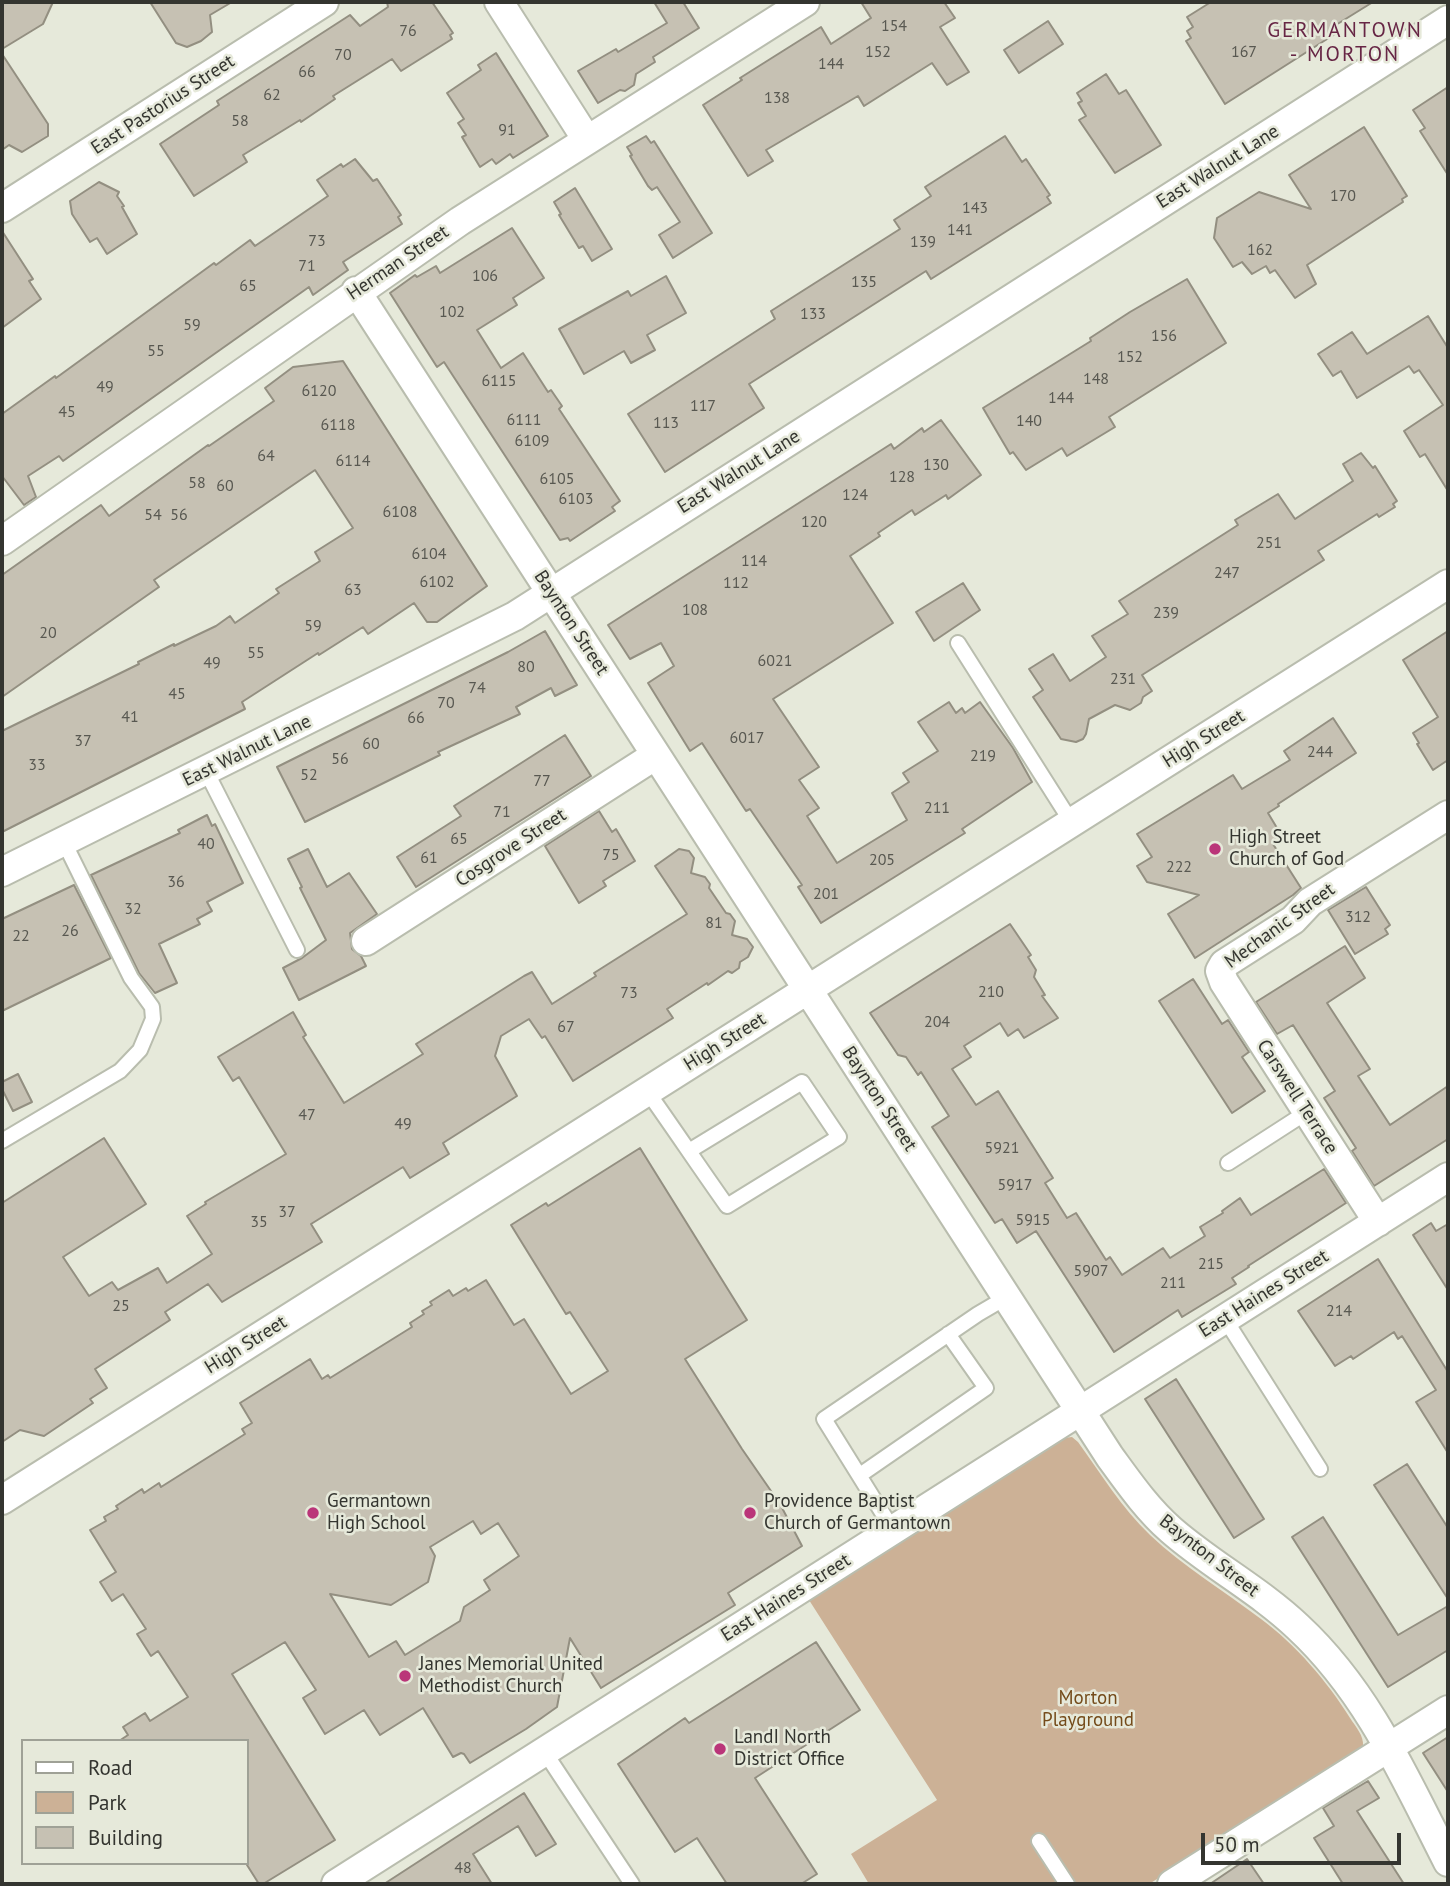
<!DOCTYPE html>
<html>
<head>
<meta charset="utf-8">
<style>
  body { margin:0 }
  #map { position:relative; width:1450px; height:1886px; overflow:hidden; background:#e6e9da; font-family:"PT Sans",sans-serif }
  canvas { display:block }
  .frame { position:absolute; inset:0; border:4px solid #343530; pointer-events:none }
  .legend { position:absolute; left:21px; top:1739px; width:228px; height:126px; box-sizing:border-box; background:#e6e9da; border:2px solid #9fa196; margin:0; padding:9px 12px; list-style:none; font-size:21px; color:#343530 }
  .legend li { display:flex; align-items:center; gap:14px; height:35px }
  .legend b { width:35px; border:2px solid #9fa196 }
  .scale { position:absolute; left:1201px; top:1833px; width:200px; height:32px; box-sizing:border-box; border:4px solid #343530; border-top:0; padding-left:9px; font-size:21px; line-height:24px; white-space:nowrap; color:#343530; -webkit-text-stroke:5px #e6e9da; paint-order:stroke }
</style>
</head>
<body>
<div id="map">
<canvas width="1450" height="1886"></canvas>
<div class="frame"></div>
<ul class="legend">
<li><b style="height:9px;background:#fff"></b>Road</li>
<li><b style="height:19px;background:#ccb196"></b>Park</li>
<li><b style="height:19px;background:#c6c1b3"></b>Building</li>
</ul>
<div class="scale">50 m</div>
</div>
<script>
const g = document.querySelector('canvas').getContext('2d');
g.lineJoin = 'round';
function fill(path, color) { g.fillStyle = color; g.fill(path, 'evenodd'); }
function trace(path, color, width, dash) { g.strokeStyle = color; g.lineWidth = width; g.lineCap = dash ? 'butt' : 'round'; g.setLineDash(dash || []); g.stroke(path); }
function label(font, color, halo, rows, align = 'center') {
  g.font = font + ' "PT Sans",sans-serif'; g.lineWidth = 5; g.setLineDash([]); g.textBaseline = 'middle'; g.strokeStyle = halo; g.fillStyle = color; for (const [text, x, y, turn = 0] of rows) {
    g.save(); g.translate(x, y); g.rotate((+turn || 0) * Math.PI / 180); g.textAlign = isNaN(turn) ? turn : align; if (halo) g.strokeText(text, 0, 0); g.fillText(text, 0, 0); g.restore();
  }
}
const green = new Path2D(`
  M1072 1437 1078 1442C1101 1474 1121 1507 1150 1535 1184 1567 1224 1591 1261 1619 1296 1645 1327 1681 1350 1718 1356 1727 1364 1736 1363 1746L1347 1760 1149 1884H869L851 1854 937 1800 809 1600 1064 1438Z`);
const building = new Path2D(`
  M2 2H53L43 24 2 49Z
  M150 2H232L210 15 212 32 201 41 187 47 176 43Z
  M387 2H432L453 33 450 35 452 39 401 71 392 59 333 96 335 99 301 122 300 120 243 155 247 162 194 196 160 144 219 105 217 101 350 15 360 26 388 7Z
  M654 2H683L699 28 653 57 655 62 636 74 634 85 625 91 620 90 598 103 578 71 616 49 618 52 667 23Z
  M861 2H944L955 18 940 27 969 72 947 85 932 63 864 106 858 96 766 150 773 161 748 176 703 105 742 80 740 78 821 27 831 44 871 18Z
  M1211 2H1373L1331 28 1335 34 1225 104 1186 41 1191 38 1187 31 1193 27 1187 17Z
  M1048 21 1063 44 1019 73 1004 50Z
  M496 53 548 136 513 158 510 154 496 164 492 159 480 167 462 137 466 135 458 123 464 119 447 93 481 70 478 65Z
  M2 54 48 124V136L22 152 9 145 2 150Z
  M1106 74 1119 94 1126 90 1161 145 1115 173 1079 120 1086 116 1078 103 1082 101 1077 93Z
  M1448 87V175L1420 131 1425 128 1413 110Z
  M1364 127 1407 196 1402 199 1403 202 1307 265 1316 284 1295 298 1275 270 1270 273 1266 266 1252 274 1242 262 1233 267 1214 238 1217 218 1259 192 1311 209 1289 175Z
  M646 136 651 143 654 141 712 233 673 258 659 235 680 222 657 187 652 190 648 186 630 156 632 155 627 147Z
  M1005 136 1022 162 1026 159 1050 195 1047 197 1051 203 931 279 926 271 749 384 764 408 665 472 628 414 775 319 771 311 900 229 894 220 931 196 925 187Z
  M355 159 373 181 377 179 401 215 398 217 402 224 343 262 348 270 313 295 309 287 63 461 59 456 28 476 36 497 24 505 2 476V414L55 376 56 378 214 263 216 265 250 240 255 246 328 196 317 180 341 164 343 167Z
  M99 182 119 192 117 196 124 206 122 207 137 234 107 254 97 238 90 242 72 214 70 201Z
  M575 188 612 249 592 261 583 246 579 248 559 215 561 214 554 202Z
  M512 228 544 278 513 298 517 305 477 330 501 368 523 353 548 392 551 390 562 406 559 409 620 501 612 507 615 511 570 541 568 538 560 540 444 362 437 367 390 293 415 275 417 277 436 266 440 273Z
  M2 231 33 279 29 281 41 299 2 328Z
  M666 276 686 313 647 335 655 350 631 363 624 351 584 374 559 329 628 291 631 296Z
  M1187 279 1226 343 1109 417 1115 427 1067 456 1062 448 1026 470 1013 452 1010 454 983 408 1091 341 1090 338 1130 312Z
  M1428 316 1448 348V491L1425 454 1420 457 1404 431 1443 405 1419 370 1414 373 1409 366 1357 398 1341 371 1333 376 1318 354 1352 332 1367 354Z
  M343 361 487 586 437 622H427L414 603 368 634 363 627 319 655 318 653 242 702 245 709 2 832V731L139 664 138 662 174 644V646L216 626 230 616 235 623 279 593 276 589 320 561 315 552 353 528 315 470 154 580 159 587 2 697V575L101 505 109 516 208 445 209 446 274 401 265 388 293 367Z
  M941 420 981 475 948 499 946 495 915 515 912 510 878 533 880 536 850 556 893 623 773 699 819 767 799 780 819 808 807 816 837 863 907 820 892 793 909 782 903 773 938 751 918 722 949 702 956 713 962 708 965 713 980 702 1013 748 1032 782 962 829 965 833 821 923 798 887 802 885 750 809 746 811 702 743 690 751 648 683 674 666 661 643 630 659 608 625 891 444 894 449 922 428 924 432Z
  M1361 453 1373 468 1375 466 1397 501 1393 504 1395 507 1379 517 1377 514 1318 551 1324 560 1142 675 1152 691 1143 697 1141 703 1130 710 1115 705 1089 719 1086 734 1083 739 1076 742 1061 739 1033 697 1043 690 1029 669 1053 654 1070 681 1106 657 1092 636 1128 614 1119 601 1238 525 1235 520 1278 494 1295 519 1353 481 1343 464Z
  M963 583 980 610 934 641 916 612Z
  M545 631 577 685 555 696 551 688 516 707 520 714 438 752 440 755 305 822 277 767 508 652Z
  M1448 631V760L1433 770 1417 744 1419 743 1413 733 1438 717 1403 660Z
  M1333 718 1356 753 1278 804 1279 806 1268 813 1283 838 1273 844 1301 888 1293 895 1195 958 1168 914 1199 895 1147 882 1137 866 1152 857 1137 834 1233 775 1242 789 1290 760 1284 751Z
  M565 735 591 776 416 887 397 857 461 816 454 806Z
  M599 811 612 832 616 829 635 861 603 881 606 886 579 903 545 846Z
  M207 815 212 826 215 824 243 883 207 902 212 911 197 919 200 924 159 944 177 983 155 993 139 973 91 875 180 833 178 830Z
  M308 849 327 887 349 873 377 914 350 933 352 949 361 956 366 966 299 1000 283 968 302 958 326 940 300 888 302 887 288 859Z
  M679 849 689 851 694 858 691 873 705 877 710 884 709 888 726 913 730 914 735 921 732 935 747 939 753 947 748 957 740 962 739 968 732 973 728 971 708 985 707 983 667 1009 673 1018 573 1081 545 1036 542 1038 529 1019 501 1036 495 1056 517 1096 443 1143 449 1154 410 1178 403 1167 311 1224 322 1242 222 1302 208 1284 165 1312 170 1320 95 1369 107 1388 90 1399 93 1403 44 1436 20 1430 2 1442V1203L104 1138 146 1204 63 1257 89 1296 112 1282 118 1290 158 1268 167 1283 212 1254 187 1216 206 1204 205 1202 286 1154 239 1077 233 1081 218 1057 293 1012 306 1035 303 1037 344 1103 423 1054 416 1044 524 976 532 972 552 1004 596 976 594 973 687 914 655 866Z
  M74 885 111 958 2 1011V919Z
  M1366 887 1390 925 1385 929 1388 934 1355 954 1328 910Z
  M1010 924 1031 955 1028 957 1036 970 1034 977 1045 995 1042 996 1058 1018 1024 1038 1018 1029 1008 1036 1000 1023 964 1046 971 1057 952 1069 976 1105 998 1091 1053 1178 1045 1183 1067 1218 1076 1213 1106 1260 1110 1257 1122 1275 1163 1248 1170 1258 1205 1236 1200 1227 1223 1213 1222 1211 1240 1198 1251 1215 1324 1169 1346 1203 1248 1266 1249 1267 1232 1278 1236 1284 1182 1317 1178 1310 1114 1352 1036 1231 1017 1243 1002 1219 995 1223 932 1127 949 1116 921 1072 918 1075 906 1057 898 1055 870 1013Z
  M1345 946 1365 978 1327 1003 1370 1069 1358 1076 1390 1125 1448 1086V1139L1374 1186 1352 1151 1356 1148 1324 1098 1335 1091 1293 1025 1277 1034 1256 1002Z
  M1193 979 1222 1024 1228 1020 1249 1052 1242 1057 1265 1091 1232 1113 1159 1001Z
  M18 1074 32 1102 13 1111 2 1089V1082Z
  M640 1148 747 1320 685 1359 742 1449 780 1504 802 1546 728 1593 735 1605 601 1688 570 1638 557 1707 526 1729 470 1763 464 1754 461 1753 453 1757 423 1708 380 1735 364 1710 325 1734 303 1698 316 1690 285 1642 232 1674 335 1840 263 1884H259L247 1865V1741H119L128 1735 123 1727 145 1713 150 1721 188 1697 158 1651 151 1656 137 1634 146 1629 123 1594 112 1601 100 1582 116 1572 90 1530 106 1521 104 1517 118 1509 116 1506 142 1489 144 1493 159 1483 161 1487 245 1434 242 1429 252 1423 240 1403 310 1359 322 1379 328 1375 330 1378 412 1327 410 1323 424 1314 422 1311 432 1305 430 1302 449 1290 453 1296 466 1288 468 1291 486 1280 514 1325 524 1319 571 1394 608 1371 570 1312 566 1314 511 1225 546 1203 548 1206ZM473 1521 481 1534 498 1523 519 1556 484 1580 490 1590 464 1607 460 1621 405 1655 396 1641 369 1657 330 1594 391 1605 428 1582 435 1556 430 1547Z
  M1431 1223 1436 1231 1448 1224V1290L1413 1235Z
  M1378 1259 1448 1372V1453L1416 1402 1436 1390 1402 1336 1398 1339 1394 1332 1353 1359 1351 1356 1335 1366 1298 1311Z
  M1176 1379 1264 1519 1234 1538 1145 1399Z
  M1407 1464 1448 1528V1599L1374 1485Z
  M1323 1517 1398 1635 1448 1606V1650L1388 1687 1292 1537Z
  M816 1642 860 1710 755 1778 817 1874 801 1884H727L697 1838 675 1852 618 1764 685 1718 689 1723Z
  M1448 1737V1792L1423 1753Z
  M1368 1781 1379 1798 1357 1811 1404 1884H1343L1314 1838 1334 1826 1323 1808Z
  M524 1793 556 1844 536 1856 518 1826 473 1854 492 1884H384Z
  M1247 1859 1264 1884H1210Z`);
const service = new Path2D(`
  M958 643 1072 823
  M206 771 297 950
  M647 1091C674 1129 700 1168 727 1206L839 1137 802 1082 689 1151
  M2 1141 120 1071 140 1050 153 1019 152 1007 131 978 64 842
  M1228 1163 1307 1112
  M1225 1319 1320 1469
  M860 1475 986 1388 948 1334
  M893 1530 824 1419 978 1314 1007 1297
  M544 1751 632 1884
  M1039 1841 1067 1884`);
const minor = new Path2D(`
  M499 2 587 140
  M2 208 324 2
  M356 291 1110 1457C1129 1483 1147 1509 1171 1530 1211 1565 1259 1590 1298 1627 1368 1692 1405 1778 1448 1862
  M2 541 460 221 805 2
  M2 872 515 616 1448 20
  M366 941 656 755
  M1378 1222 1224 982 1220 971 1224 964 1293 920 1310 902 1448 815
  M2 1500 1448 584
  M336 1884 1448 1177
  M1172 1884 1448 1710`);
const markers = [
  [1215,849,7,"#ba3579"],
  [313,1513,7,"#ba3579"],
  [750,1513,7,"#ba3579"],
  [405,1676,7,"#ba3579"],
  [720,1749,7,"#ba3579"]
];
const numberNames = [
  ["154",894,26],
  ["76",408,31],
  ["152",878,52],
  ["167",1244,52],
  ["70",343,55],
  ["144",831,64],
  ["66",307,72],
  ["62",272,95],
  ["138",777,98],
  ["58",240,121],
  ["91",507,130],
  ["170",1343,196],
  ["143",975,208],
  ["141",960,230],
  ["73",317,241],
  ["139",923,242],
  ["162",1260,250],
  ["71",307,266],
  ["106",485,276],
  ["135",864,282],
  ["65",248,286],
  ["102",452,312],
  ["133",813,314],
  ["59",192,325],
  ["156",1164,336],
  ["55",156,351],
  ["152",1130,357],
  ["148",1096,379],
  ["6115",499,381],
  ["49",105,387],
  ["6120",319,391],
  ["144",1061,398],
  ["117",703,406],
  ["45",67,412],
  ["6111",524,420],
  ["140",1029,421],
  ["113",666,423],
  ["6118",338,425],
  ["6109",532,441],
  ["64",266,456],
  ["6114",353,461],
  ["130",936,465],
  ["128",902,477],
  ["6105",557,479],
  ["58",197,483],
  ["60",225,486],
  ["124",855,495],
  ["6103",576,499],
  ["6108",400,512],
  ["54",153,515],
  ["56",179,515],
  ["120",814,522],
  ["251",1269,543],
  ["6104",429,554],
  ["114",754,561],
  ["247",1227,573],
  ["6102",437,582],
  ["112",736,583],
  ["63",353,590],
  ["108",695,610],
  ["239",1166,613],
  ["59",313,626],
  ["20",48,633],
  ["55",256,653],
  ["6021",775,661],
  ["49",212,663],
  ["80",526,667],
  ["231",1123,679],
  ["74",477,688],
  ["45",177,694],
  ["70",446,703],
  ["41",130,717],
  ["66",416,718],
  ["6017",747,738],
  ["37",83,741],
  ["60",371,744],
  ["244",1320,752],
  ["219",983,756],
  ["56",340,759],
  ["33",37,765],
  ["52",309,775],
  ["77",542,781],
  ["211",937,808],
  ["71",502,812],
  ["65",459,839],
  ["40",206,844],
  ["75",611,855],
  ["61",429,858],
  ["205",882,860],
  ["222",1179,867],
  ["36",176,882],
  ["201",826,894],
  ["32",133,909],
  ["312",1358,917],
  ["81",714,923],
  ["26",70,931],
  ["22",21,936],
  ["210",991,992],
  ["73",629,993],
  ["204",937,1022],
  ["67",566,1027],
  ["47",307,1115],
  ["49",403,1124],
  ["5921",1002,1148],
  ["5917",1015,1185],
  ["37",287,1212],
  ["5915",1033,1220],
  ["35",259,1222],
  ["215",1211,1264],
  ["5907",1091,1271],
  ["211",1173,1283],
  ["25",121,1306],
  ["214",1339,1311],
  ["48",463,1868]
];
const streetNames = [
  ["East Pastorius Street",163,105,-33],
  ["East Walnut Lane",1218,167,-32],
  ["Herman Street",398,263,-34],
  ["East Walnut Lane",739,472,-32],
  ["Baynton Street",571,623,57],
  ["High Street",1204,739,-32],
  ["East Walnut Lane",247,751,-26],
  ["Cosgrove Street",511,848,-33],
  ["Mechanic Street",1280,926,-36],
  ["High Street",725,1042,-32],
  ["Carswell Terrace",1297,1097,57],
  ["Baynton Street",879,1099,57],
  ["East Haines Street",1264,1294,-32],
  ["High Street",246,1345,-32],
  ["Baynton Street",1209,1556,38],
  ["East Haines Street",786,1598,-32]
];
const poiNames = [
  ["High Street",1229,838],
  ["Church of God",1229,860],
  ["Germantown",327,1502],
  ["High School",327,1524],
  ["Providence Baptist",764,1502],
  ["Church of Germantown",764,1524],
  ["Janes Memorial United",419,1665],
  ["Methodist Church",419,1687],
  ["LandI North",734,1738],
  ["District Office",734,1760]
];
const parkNames = [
  ["Morton",1088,1699],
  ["Playground",1088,1721]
];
const neighbourhoodNames = [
  ["GERMANTOWN",1345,31],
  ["- MORTON",1345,55]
];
fill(green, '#ccb196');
fill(building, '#c6c1b3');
trace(building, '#938f81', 2);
trace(service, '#b9bdae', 18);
trace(minor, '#b9bdae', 32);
trace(service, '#fff', 14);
trace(minor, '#fff', 28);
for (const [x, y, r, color] of markers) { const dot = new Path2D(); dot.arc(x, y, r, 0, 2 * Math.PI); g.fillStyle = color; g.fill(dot); trace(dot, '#e6e9da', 2.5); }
label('16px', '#585851', null, numberNames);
label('19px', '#343530', '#e6e9da', streetNames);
label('19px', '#343530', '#e6e9da', poiNames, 'left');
label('19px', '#744b1a', '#e6e9da', parkNames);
g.letterSpacing = '2px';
label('21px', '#672645', '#e6e9da', neighbourhoodNames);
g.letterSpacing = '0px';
</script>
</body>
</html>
